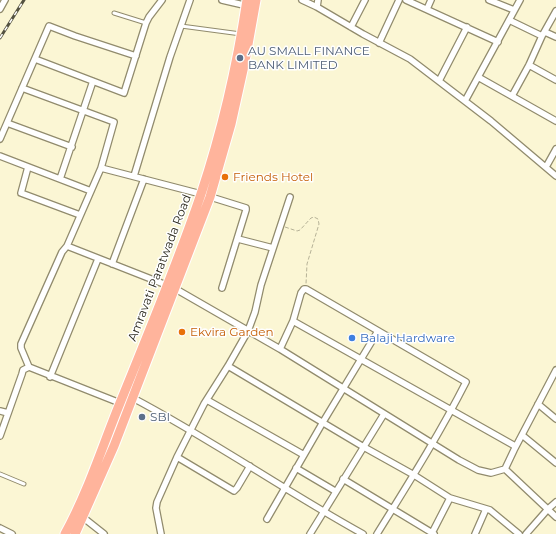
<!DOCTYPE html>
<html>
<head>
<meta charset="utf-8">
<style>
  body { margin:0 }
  canvas { display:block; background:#fbf6d4 }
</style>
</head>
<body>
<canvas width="556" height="534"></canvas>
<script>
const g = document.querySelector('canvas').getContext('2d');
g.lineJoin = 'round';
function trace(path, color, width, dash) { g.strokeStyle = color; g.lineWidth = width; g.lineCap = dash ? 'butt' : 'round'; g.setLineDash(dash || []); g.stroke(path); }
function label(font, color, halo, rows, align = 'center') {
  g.font = font + ' Montserrat,sans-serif'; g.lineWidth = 3; g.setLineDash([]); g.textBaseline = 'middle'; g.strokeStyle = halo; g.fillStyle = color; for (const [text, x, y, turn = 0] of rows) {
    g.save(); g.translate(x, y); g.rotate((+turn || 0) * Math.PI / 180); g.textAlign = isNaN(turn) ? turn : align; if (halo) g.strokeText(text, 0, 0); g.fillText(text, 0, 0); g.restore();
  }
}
const path = new Path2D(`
  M285 227 297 231 300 230 311 218 314 217 318 219 319 224 307 264 306 284`);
const lane = new Path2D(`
  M114 13 146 23
  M181 26 241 34
  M0 474 24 484`);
const street = new Path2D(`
  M222 0 248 6
  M302 0 317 7 363 34 410 59 491 121 556 176
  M406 0 498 42
  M489 0 514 10
  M317 7 318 0
  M0 9 5 0
  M427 9 431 0
  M509 20 542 36
  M351 27 365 0
  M545 32 556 37
  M379 43 399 0
  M35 59 124 93 146 23 149 17 162 0
  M529 65 556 80
  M478 77 556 121
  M439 81 467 27
  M22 88 114 122 101 168 67 246 62 252 21 344V348L29 367 120 403
  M512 96 529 65 542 36 556 11
  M465 101 520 0
  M7 123 72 147
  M0 139 49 26 75 36 136 56
  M0 156 91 191
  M28 167 21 193 80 215
  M546 167 556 149
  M101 168 201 194 246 208V210L222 288
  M134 176 170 57 190 0
  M60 179 93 81
  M238 239 273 248
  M67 246 174 288 280 349 459 460 478 470 491 473 505 469 514 450 556 370
  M112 264 144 179
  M293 321 515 446
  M280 349 293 321 301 293 304 289H306L466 382C439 435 408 484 377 534
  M228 366 362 446 414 475 450 498 490 510 519 534
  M50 377 98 259
  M131 397C211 439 285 491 363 534
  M207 400 304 455
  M538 404 556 419
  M0 411 8 413
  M522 435 556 463
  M0 436 22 374 23 370 29 367
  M177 457 234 491 237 488 250 466
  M296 468 335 491
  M505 469 556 517
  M343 479 434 534
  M80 515 104 534
  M267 519 323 422 378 331
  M0 528 12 534
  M432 533 450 498
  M161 534 156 508 157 502 177 457 204 404 228 366 248 331 255 312 261 285 290 197
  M310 534 384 414
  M475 534 486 509
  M526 534 548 509 556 502`);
const primary = new Path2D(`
  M65 534C88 492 102 447 120 403 148 334 177 265 201 194 222 131 237 66 247 0
  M75 534 114 446 210 197 231 124 245 61 256 0`);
const rail = new Path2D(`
  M0 38 24 0`);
const markers = [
  [240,58,4,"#5c6f8a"],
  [225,177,4,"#e8710a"],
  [182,332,4,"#e8710a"],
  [352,338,4,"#3f7fe0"],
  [142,417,4,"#5c6f8a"]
];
const serviceNames = [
  ["AU SMALL FINANCE",248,51],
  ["BANK LIMITED",248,65],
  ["SBI",150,417]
];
const foodNames = [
  ["Friends Hotel",233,177],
  ["Ekvira Garden",190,332]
];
const streetNames = [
  ["Amravati Paratwada Road",160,268,-69]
];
const shopNames = [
  ["Balaji Hardware",360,338]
];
trace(lane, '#918b6d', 5);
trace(street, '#918b6d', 8);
trace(primary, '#fff', 11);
trace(path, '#b6b297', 1, [4, 2]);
trace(lane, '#fff', 3);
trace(street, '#fff', 5.5);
trace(primary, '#ffb49c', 9);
trace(rail, '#545241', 3);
trace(rail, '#fff', 1.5, [4.5]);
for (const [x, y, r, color] of markers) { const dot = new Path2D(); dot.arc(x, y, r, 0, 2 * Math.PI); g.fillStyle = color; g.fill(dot); trace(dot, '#fff', 1.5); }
label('12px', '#4e5e75', '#fff', serviceNames, 'left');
label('12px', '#c56008', '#fff', foodNames, 'left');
label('12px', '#2b291c', '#fff', streetNames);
label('12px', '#366cbe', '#fff', shopNames, 'left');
</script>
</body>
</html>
